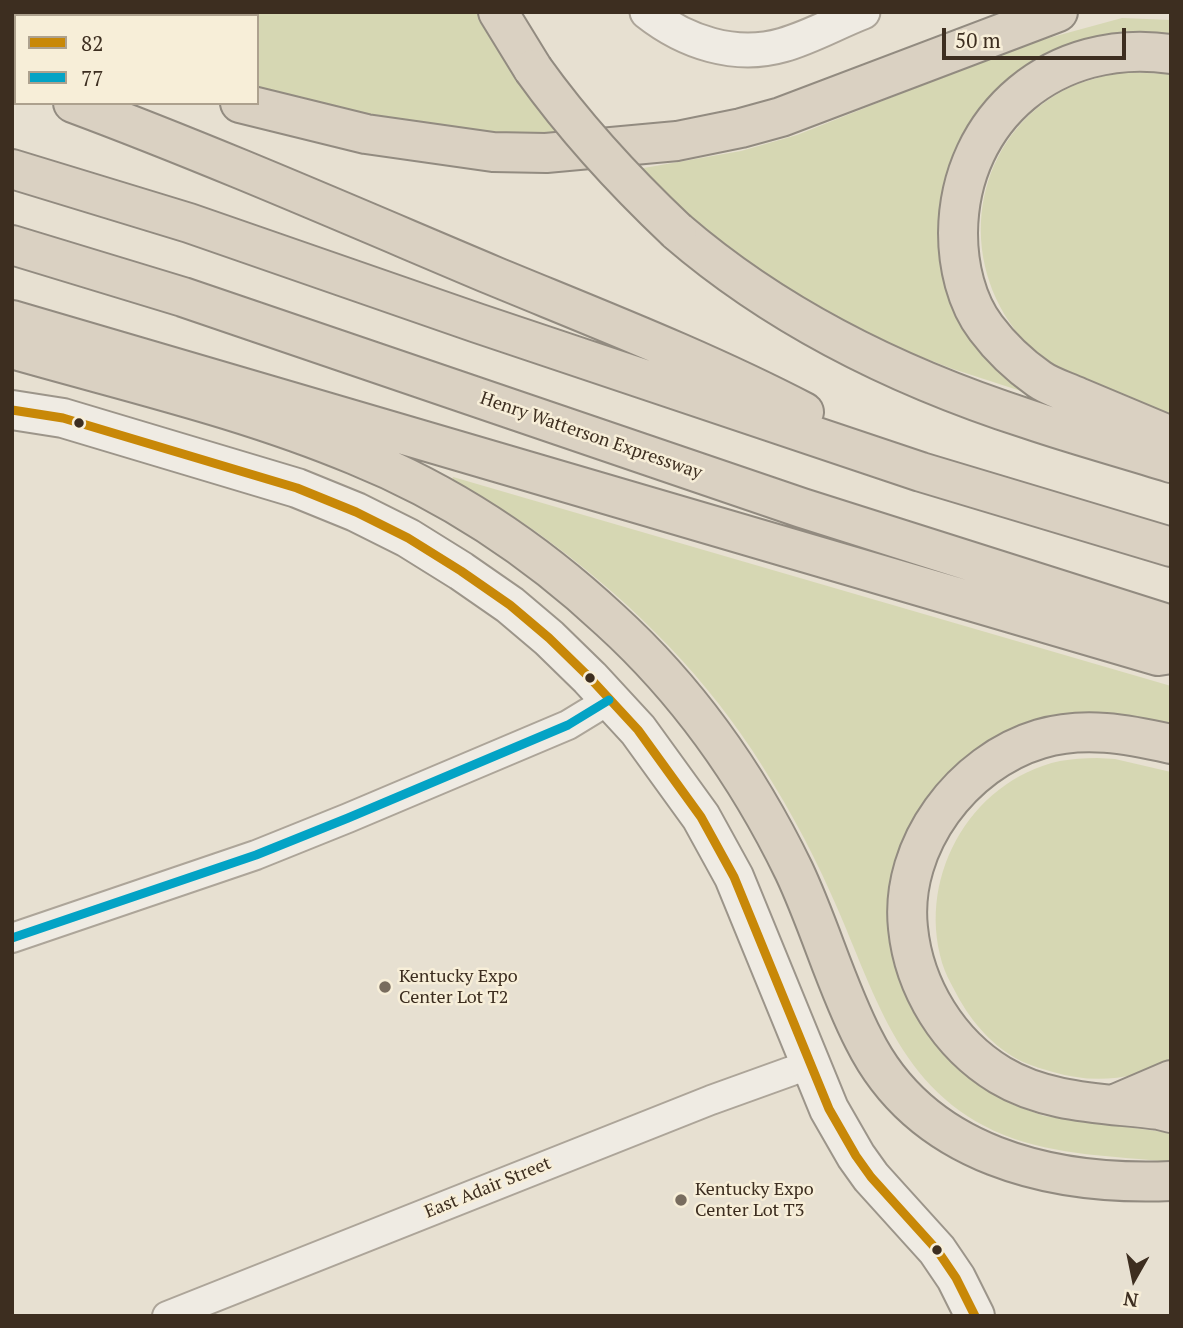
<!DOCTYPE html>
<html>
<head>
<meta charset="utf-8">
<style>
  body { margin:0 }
  #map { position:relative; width:1183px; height:1328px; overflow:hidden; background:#e7e0d1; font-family:"PT Serif",serif }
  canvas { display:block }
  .frame { position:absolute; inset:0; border:14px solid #3d2e20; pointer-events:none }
  .legend { position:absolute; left:14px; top:14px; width:245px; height:91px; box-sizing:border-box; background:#f7eed8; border:2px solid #ada18e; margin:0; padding:9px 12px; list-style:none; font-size:21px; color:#3d2e20 }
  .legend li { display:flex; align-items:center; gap:14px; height:35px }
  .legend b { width:35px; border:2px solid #ada18e }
  .north { position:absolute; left:1099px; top:1244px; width:70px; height:70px; -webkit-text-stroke:5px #f7eed8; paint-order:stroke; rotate:189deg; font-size:19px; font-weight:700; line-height:28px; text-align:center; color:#3d2e20 }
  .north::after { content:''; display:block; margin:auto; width:24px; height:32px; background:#3d2e20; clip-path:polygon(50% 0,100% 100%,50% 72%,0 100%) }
  .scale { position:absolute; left:942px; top:28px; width:184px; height:32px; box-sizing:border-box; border:4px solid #3d2e20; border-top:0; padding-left:9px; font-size:21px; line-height:24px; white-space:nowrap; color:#3d2e20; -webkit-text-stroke:5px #f7eed8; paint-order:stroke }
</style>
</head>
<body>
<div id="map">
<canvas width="1183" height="1328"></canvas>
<div class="frame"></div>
<ul class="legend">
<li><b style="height:9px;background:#c88808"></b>82</li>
<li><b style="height:9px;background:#03a3c5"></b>77</li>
</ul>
<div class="north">N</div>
<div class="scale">50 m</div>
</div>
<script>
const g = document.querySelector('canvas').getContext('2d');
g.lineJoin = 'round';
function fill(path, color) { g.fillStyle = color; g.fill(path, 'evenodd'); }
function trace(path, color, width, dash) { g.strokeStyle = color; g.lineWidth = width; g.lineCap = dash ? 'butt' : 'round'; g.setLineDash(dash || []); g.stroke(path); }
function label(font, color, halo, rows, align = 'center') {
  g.font = font + ' "PT Serif",serif'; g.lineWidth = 5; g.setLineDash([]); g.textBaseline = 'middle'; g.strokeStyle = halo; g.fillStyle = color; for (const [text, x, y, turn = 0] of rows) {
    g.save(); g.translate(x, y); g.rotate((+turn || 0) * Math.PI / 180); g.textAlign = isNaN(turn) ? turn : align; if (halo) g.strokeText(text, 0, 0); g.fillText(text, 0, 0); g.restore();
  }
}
const green = new Path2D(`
  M202 12H482L560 135 526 136 419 127 257 90V16H196Z
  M1122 18 1171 20V40L1032 67 948 189 1024 392 953 369 885 343 778 287 700 226 638 169 741 151 797 135 1023 45Z
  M1119 72 1171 74V415C1120 396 1058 380 1021 337 956 261 971 144 1059 93 1077 82 1098 78 1119 72Z
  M453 477 1171 686V726L1149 721 945 785 904 982 947 1056 987 1091 1014 1105 1044 1116 1171 1133V1162C1115 1156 1057 1156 1004 1135 896 1091 875 990 831 894 809 844 782 796 752 750 696 665 621 593 538 533 511 514 481 498 452 481Z
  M1097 758 1115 759 1171 772V1061C1134 1080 1093 1084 1053 1072 1043 1069 1032 1066 1023 1062 994 1048 972 1023 957 995 953 987 948 979 945 971 913 883 968 781 1060 761 1072 759 1084 758 1097 758Z`);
const minor = new Path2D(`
  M12 938 256 855 348 818 568 725 609 700
  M167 1316 711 1100 811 1064`);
const tertiary = new Path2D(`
  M647 12C685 42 735 59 783 45 811 37 837 22 863 12`);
const secondary = new Path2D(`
  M12 410 63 418 297 488 356 512 408 538 461 571 510 605 549 638 590 678 638 730 701 817 734 877 829 1109 856 1156 871 1177 937 1250 956 1278 975 1316`);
const motorway = new Path2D(`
  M498 12 533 69
  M142 16 151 12
  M12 20H16
  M12 48 16 49
  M1171 54C1056 37 959 116 958 233 958 265 966 302 986 328 1001 348 1019 365 1039 379 1050 387 1065 391 1078 397 1109 410 1140 423 1171 436
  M12 83 16 84
  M73 103C215 156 354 217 494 276 598 319 704 360 804 412
  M240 103 366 134 493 152 546 153 677 141 741 128 781 117 1058 12
  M12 169 189 223 477 323 921 472 1171 547
  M677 231C778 318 901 378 1028 419 1075 435 1123 448 1171 463
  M12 245 183 297 802 508 1171 625
  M12 320 1158 656 1171 654
  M12 349C127 382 245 409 355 455 449 493 536 551 610 620 688 691 748 776 794 871 820 926 836 986 864 1040 922 1156 1052 1186 1171 1181
  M1171 744C1127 734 1084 726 1040 739 963 762 899 845 908 928 914 988 949 1044 1000 1075 1048 1104 1106 1103 1159 1110L1171 1113
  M1115 1104 1171 1080`);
const motorwayBridge = new Path2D(`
  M533 69C576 129 623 180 677 231`);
const bus1 = new Path2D(`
  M12 410 63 418 297 488 356 512 408 538 461 571 510 605 549 638 590 678 638 730 701 817 734 877 829 1109 856 1156 871 1177 937 1250 956 1278 975 1316`);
const bus2 = new Path2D(`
  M12 938 256 855 348 818 568 725 609 700`);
const markers = [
  [79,423,6,"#3d2e20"],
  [590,678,6,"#3d2e20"],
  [385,987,7,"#786c5e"],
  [681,1200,7,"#786c5e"],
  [937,1250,6,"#3d2e20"]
];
const streetNames = [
  ["Henry Watterson Expressway",591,436,19],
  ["East Adair Street",488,1188,-22]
];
const poiNames = [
  ["Kentucky Expo",399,977],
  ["Center Lot T2",399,998],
  ["Kentucky Expo",695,1190],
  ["Center Lot T3",695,1211]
];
fill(green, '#d6d7b3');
trace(minor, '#ada599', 32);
trace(tertiary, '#ada599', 37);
trace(secondary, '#9c958a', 42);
trace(motorway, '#928b80', 42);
trace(minor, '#efebe3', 28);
trace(tertiary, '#efebe3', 33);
trace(secondary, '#efebe3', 38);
trace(motorway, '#dad1c2', 38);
trace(motorwayBridge, '#928b80', 42, []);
trace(motorwayBridge, '#dad1c2', 38);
trace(bus1, '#c88808', 9);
trace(bus2, '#03a3c5', 9);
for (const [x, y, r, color] of markers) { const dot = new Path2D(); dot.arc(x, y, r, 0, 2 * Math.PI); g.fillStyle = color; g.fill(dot); trace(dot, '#f7eed8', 2.5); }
label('18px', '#3d2e20', '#f7eed8', streetNames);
label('18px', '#3d2e20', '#f7eed8', poiNames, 'left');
</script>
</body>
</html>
